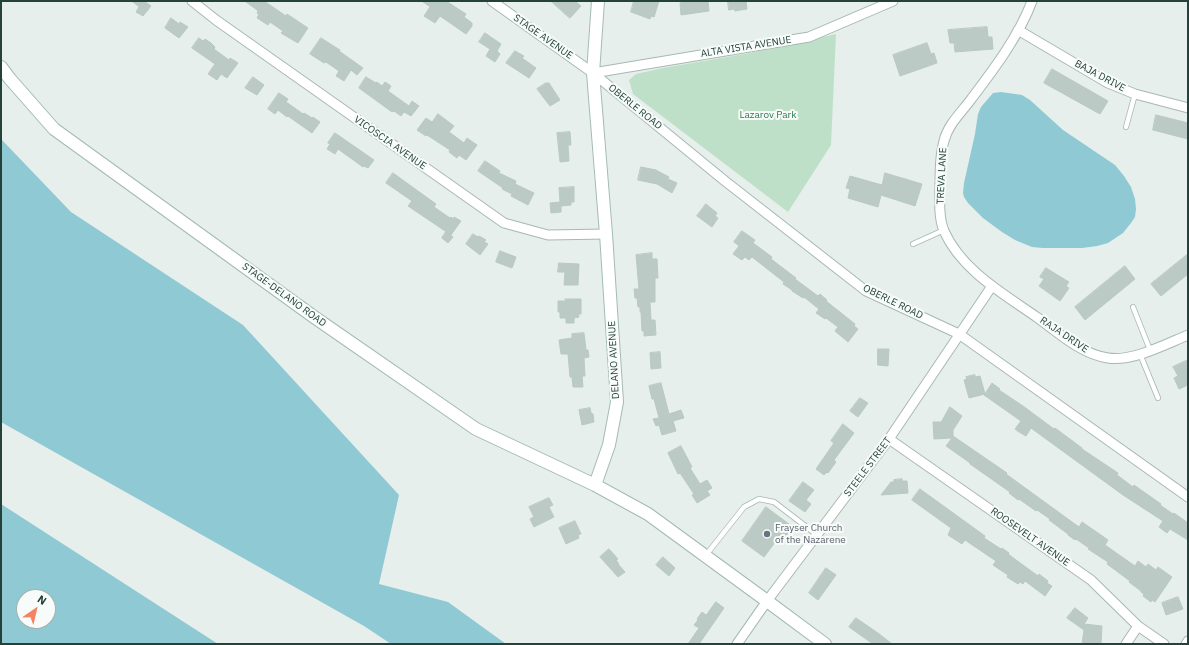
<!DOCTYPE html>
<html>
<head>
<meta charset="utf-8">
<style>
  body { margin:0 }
  #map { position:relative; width:1189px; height:645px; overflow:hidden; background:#e6efeb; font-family:"IBM Plex Sans",sans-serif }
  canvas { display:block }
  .frame { position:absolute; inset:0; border:2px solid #24423a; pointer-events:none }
  .north { position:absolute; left:16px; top:589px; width:40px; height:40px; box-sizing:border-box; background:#f7fbf9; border:1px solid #a3b1ad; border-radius:50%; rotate:34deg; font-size:11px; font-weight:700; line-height:16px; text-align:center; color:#24423a }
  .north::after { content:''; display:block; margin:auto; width:14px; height:18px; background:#f4845f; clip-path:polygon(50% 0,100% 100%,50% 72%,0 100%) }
</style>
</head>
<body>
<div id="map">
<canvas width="1189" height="645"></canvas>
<div class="frame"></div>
<div class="north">N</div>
</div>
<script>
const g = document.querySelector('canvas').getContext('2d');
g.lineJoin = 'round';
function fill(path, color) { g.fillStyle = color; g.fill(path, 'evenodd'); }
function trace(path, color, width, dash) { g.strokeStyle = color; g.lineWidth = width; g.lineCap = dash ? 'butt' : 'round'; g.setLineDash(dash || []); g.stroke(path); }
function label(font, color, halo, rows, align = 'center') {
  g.font = font + ' "IBM Plex Sans",sans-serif'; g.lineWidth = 4; g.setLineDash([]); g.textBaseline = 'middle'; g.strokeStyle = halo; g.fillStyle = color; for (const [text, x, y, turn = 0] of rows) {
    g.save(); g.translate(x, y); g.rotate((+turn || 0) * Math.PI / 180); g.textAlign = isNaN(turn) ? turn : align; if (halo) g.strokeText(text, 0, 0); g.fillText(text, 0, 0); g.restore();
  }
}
const green = new Path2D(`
  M836 34 831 145 788 212 633 94 629 80 636 74 663 68 750 53Z`);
const water = new Path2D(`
  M1001 92 1022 95 1030 100 1063 130 1115 165 1124 176 1131 187 1135 199 1136 209 1135 217 1131 223 1123 233 1108 243 1097 246 1082 248H1043L1032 247 1015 240 1002 232 983 218 968 203 964 197 963 193 964 183 975 134 978 114 981 107 993 93Z
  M1 139 71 212 243 325 399 495 379 584 448 602 506 644H391L364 626 1 422Z
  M1 504 218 644H1ZM24 597H48V621H24Z`);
const building = new Path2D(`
  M132 1H144L151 6 143 16 136 12 139 7Z
  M245 1H264L286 16 287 14 308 28 298 43 281 33 283 31 270 22 268 25 257 18 259 14 257 13 258 11Z
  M422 1H446L466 14 464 17 472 23V26L466 34 440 16 435 23 424 16 430 7Z
  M551 1H575L581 6 570 18Z
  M634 1H659L654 17 651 16 650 19 631 12Z
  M685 1H698V2L708 1 709 11 681 15 680 3 685 2Z
  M728 1H746L747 9 735 11 734 9 729 10Z
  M171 18 179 24 180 22 188 27 179 38 165 28Z
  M987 27 988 37H992L993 49 955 52 954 43H950L948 30Z
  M485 33 501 44 497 51 500 54 495 62 486 56 490 49 479 42Z
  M199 38 203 41 205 39 211 43 215 47 214 49 229 60 230 58 238 63 227 78 221 74 217 80 208 74 215 64 192 48Z
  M321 38 340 50 339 51 363 68 357 75 351 70 344 81 336 76 339 71 326 62 324 63 310 54Z
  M927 43 931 54 934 53 937 63 900 76 893 55Z
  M515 51 524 56 522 58 536 68 529 78 506 63Z
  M1052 69 1108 101 1100 114 1044 83Z
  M253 77 264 85 257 95 245 88Z
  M366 77 376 83 377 82 382 86 385 82 391 86 388 91 409 106 412 101 419 106 411 116 404 112 401 116 394 111 392 112 359 88Z
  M546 83H549L560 100 550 106 537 89Z
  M279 93 288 99 286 102 289 104 303 114 304 113 312 118 313 117 320 122 312 133 288 116 287 117 278 110 275 114 268 109Z
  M438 114 454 126 449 132 464 143 467 138 477 145 466 160 459 155 457 158 449 152 450 150 427 135 426 136 417 130 426 118 432 122Z
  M1156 115 1188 123V139L1153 130Z
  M570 132 571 145H568L569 161 560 162 557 133Z
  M335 133 374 160 368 168 364 166 363 167 338 149 335 154 327 149 330 144 328 143Z
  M485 161 500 171 499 173 516 181 515 184 534 193 528 205 511 196 512 194 502 189 503 188 478 171Z
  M641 167 656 170 669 177 668 179 677 183 672 193 657 184 638 180Z
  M393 173 436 204 434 207 450 218 451 217 453 219 454 217 461 221 451 235 408 206 412 201 386 183Z
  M885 173 922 184 915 206 881 195 878 207 848 198 850 189 846 188 850 176 882 185Z
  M574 187V202H571V205L561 206V212L551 213 550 203 560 202 559 188Z
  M706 204 717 213 715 216 718 218 712 227 697 216Z
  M742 231 755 240 753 243 772 257 771 259 796 278 795 279 818 296 820 294 827 300 826 301 855 324 854 326 858 329 848 342 835 331 838 327 826 318 825 319 816 313 819 309 804 297 803 298 792 291V290L783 284 784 282 752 257 749 260 745 257 742 260 733 254 739 246 734 242Z
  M446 232 453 237 448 243 442 238Z
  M473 234 478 237 479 236 486 240 484 242 488 244 480 255 466 244Z
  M500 251 516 257 512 268 496 262Z
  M652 253V259H657L658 278H655V302H650L651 320H655L656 335 644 336V331H642L641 312H640V307H638L637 298H635L634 289H639L636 255Z
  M1188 254V274L1161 296 1151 284Z
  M559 263 579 264 578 285H564L565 272H558Z
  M1125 266 1135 279 1085 320 1075 307Z
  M1046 268 1069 282 1066 286 1069 288 1060 301 1039 286 1044 279 1040 277Z
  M565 299H581V314H578L579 317 574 318V323H566V318H560V312H558V301H566Z
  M584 333 586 350H588L589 357 584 358 585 376H582L583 387H573L572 377H570L568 354H561L559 340 572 338V334Z
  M878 349H889L888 366 878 365Z
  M660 352 661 368 651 369 650 353Z
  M1188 360V385L1179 389 1174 378 1178 376 1173 367Z
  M975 375V377L980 376 985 394 992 383 1000 389 999 390 1023 406 1054 429 1055 428 1082 448V449L1118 473 1117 475 1133 487 1134 485 1161 504 1160 505 1173 514 1174 513 1188 523V540L1170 529 1167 533 1159 527 1163 521 1123 495 1031 428 1026 436 1019 432 1015 429 1021 421 984 395 985 394 969 398 964 380 967 379 966 377Z
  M661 383 669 414 681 410 684 418 673 421 676 431 662 435 659 425 656 426 653 419 659 418 654 399H652L649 386Z
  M860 398 868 403 858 417 850 411Z
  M950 407 962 416 953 430V436L1007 473 1006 474 1079 527 1082 522 1098 533 1108 540 1105 545 1135 566 1138 561 1146 567 1148 564 1156 570 1158 567 1172 577 1155 602 1152 600 1151 602 1143 596 1144 594 1141 592V591L1129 582 1130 581 1107 564 1108 562 1088 549 1089 548 1076 539 1075 540 1068 535V534L1049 520 1050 519 1037 510 1036 511 1019 499 1018 500 1009 493 1010 492 970 464V463L966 460 946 446 952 438 934 439 933 422H941Z
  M590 408 591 413 593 414 594 422 582 425 579 410Z
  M843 424 854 433 834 460 836 462 828 473 827 472 824 475 816 469 834 443 831 441Z
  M681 446 692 467 690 468 700 484 707 480 712 488 707 491 710 495 697 503 692 495 694 494 680 473 678 474 668 453Z
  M902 479V481H907L908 493 881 495 891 482H894V480Z
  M803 482 814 490 806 500 811 504 805 512 789 501Z
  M920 489 985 536 984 538 1001 549 1002 548 1009 553 1008 554 1012 557 1038 576 1039 574 1048 581 1047 583 1052 586 1045 596 1025 581 1023 584 1020 582 1018 584 1007 577 1008 575 993 565 996 561 965 540 962 544 948 535 951 528 912 500Z
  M549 498 553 505 549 507 554 517 534 527 530 519 534 517 529 507Z
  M766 507 793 527 780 544 776 541 764 557 742 541Z
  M575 521 581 534 578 535 579 538 566 544 559 528Z
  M609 549 618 559 616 560 619 564H618L625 572 618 577 600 557Z
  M663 557 675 568 669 576 656 565Z
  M826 568 836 575 818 600 809 593Z
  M1178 597 1183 609 1166 615 1162 603Z
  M716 602 724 608 699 644H688L699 628 694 625 698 620 697 619 702 612 706 615Z
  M1075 608 1088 618 1084 624 1102 626 1101 644H1082L1084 630 1067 618Z
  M856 618 878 633 892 644H873L849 627Z`);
const lane = new Path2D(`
  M1126 127 1135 94
  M913 244 944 230
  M1133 307 1150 350
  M1140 354 1158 398
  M706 555 744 507 759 499 774 502 817 535`);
const street = new Path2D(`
  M192 1 216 20 504 223 548 235 606 234
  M492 1 593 73 725 181 866 291 959 334 1188 497
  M1032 1C1019 36 994 69 972 98 962 112 948 124 944 141 940 154 940 169 940 183 940 198 938 216 944 231 962 271 1004 294 1038 318 1059 333 1081 354 1108 358 1132 362 1166 344 1188 335
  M1018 30 1108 83 1135 94 1188 108
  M593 73 809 37 893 1
  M889 439 1091 580 1138 626 1164 644
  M737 644 767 601 889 439 992 286
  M1126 644 1138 626
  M1186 644 1188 641`);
const secondary = new Path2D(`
  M1 67 10 79 54 129 314 317 476 429 595 485 648 514 767 601 825 644
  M595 485 609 445 617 402 606 234 593 73 598 1`);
const markers = [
  [767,534,4,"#6b7280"]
];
const streetNames = [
  ["STAGE AVENUE",543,37,35],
  ["ALTA VISTA AVENUE",746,47,-9],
  ["BAJA DRIVE",1100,76,28],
  ["OBERLE ROAD",635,107,39],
  ["VICOSCIA AVENUE",390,143,35],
  ["TREVA LANE",942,176,-87],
  ["STAGE-DELANO ROAD",284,295,36],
  ["OBERLE ROAD",893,302,26],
  ["RAJA DRIVE",1064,335,34],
  ["DELANO AVENUE",614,360,-93],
  ["STEELE STREET",868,467,-53],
  ["ROOSEVELT AVENUE",1030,537,35]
];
const parkNames = [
  ["Lazarov Park",768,115]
];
const worshipNames = [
  ["Frayser Church",775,528],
  ["of the Nazarene",775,540]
];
fill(green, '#bfe0c8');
fill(water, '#8ec9d4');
fill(building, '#bbcac4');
trace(building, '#b8c9c2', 1);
trace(lane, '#a8b8b2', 6);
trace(street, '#a8b8b2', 11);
trace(secondary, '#a4bbb3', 14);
trace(lane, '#fff', 4.5);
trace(street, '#fff', 9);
trace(secondary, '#fff', 12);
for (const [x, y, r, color] of markers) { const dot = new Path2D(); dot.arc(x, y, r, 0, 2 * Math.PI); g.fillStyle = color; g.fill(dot); trace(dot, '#f7fbf9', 1.5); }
label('10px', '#24423a', '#f7fbf9', streetNames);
label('10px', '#2d7a4b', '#f7fbf9', parkNames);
label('10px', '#5b616d', '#f7fbf9', worshipNames, 'left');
</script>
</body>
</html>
